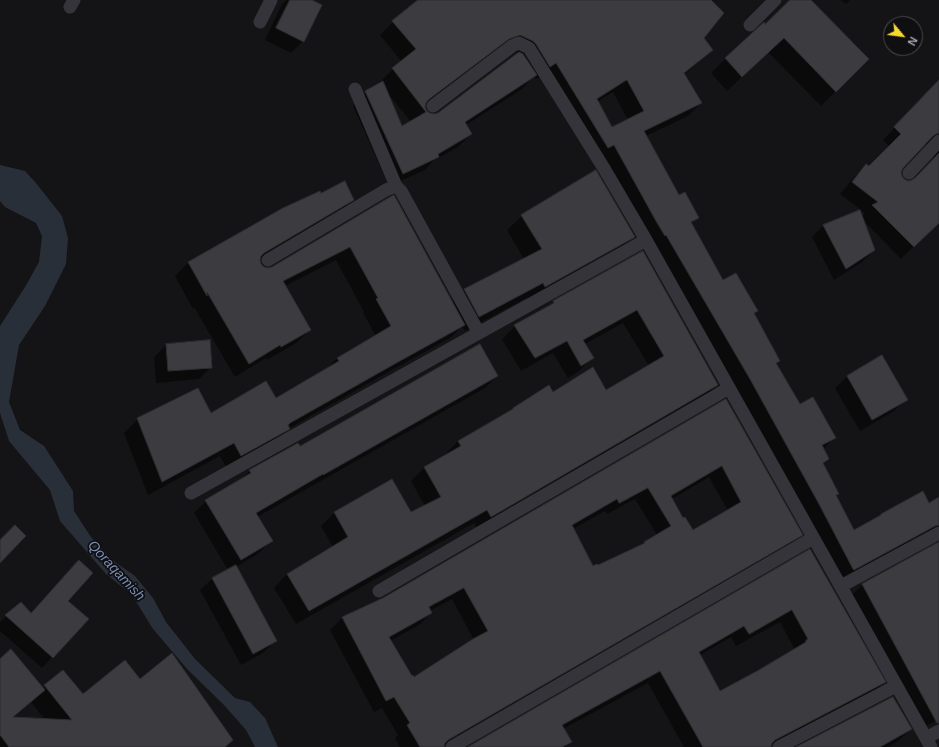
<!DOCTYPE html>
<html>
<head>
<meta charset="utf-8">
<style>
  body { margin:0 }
  #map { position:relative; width:939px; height:747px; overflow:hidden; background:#141315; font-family:Helvetica,sans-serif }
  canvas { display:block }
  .north { position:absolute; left:883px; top:16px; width:40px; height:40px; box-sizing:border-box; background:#0f0e10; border:1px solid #4b4b52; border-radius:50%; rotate:119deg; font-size:11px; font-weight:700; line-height:16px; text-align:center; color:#a5a7b6 }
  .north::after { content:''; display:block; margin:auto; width:14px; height:18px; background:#f6d92b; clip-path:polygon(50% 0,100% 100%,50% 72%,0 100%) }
</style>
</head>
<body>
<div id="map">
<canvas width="939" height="747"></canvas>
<div class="north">N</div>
</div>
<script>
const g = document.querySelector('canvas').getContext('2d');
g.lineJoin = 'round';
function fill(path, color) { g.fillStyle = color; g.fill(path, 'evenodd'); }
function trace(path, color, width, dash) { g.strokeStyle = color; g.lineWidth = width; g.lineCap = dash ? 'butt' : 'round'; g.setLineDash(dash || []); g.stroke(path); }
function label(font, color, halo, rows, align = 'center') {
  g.font = font + ' Helvetica,sans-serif'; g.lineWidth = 3.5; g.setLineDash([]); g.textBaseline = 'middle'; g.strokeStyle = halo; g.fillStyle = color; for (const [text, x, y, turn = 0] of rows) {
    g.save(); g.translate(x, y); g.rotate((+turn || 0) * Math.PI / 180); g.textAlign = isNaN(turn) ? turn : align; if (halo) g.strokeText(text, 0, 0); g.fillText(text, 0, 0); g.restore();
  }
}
const water = new Path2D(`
  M0 165 25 171 36 183 62 216 68 238 66 264 45 306 19 345 9 402 20 430 44 446 73 491 74 511 91 537 115 562 135 576 153 598 166 622 195 659 235 698 250 702 265 718 278 747H255L246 730 224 705 188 670 153 629 132 595 106 574 60 521 50 490 9 441 0 413V326L25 287 39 262 42 236 36 223 5 207 0 201Z`);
const shadow = new Path2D(`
  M287 0H310L303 41 291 53 265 40 282 4Z
  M421 0H709L703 38 711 49 698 63 684 75 701 103 688 116 646 136 679 196 697 218 691 224 722 282 757 311 753 314 779 360 776 364 799 405 834 438 823 449 828 459 822 465 838 493 835 496 854 531 929 504 939 498V719L920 729 849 598 862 585 934 546 933 542 840 583 543 75 536 79 534 76 522 89 466 125 471 134 458 147 433 161 425 170 389 186 353 106 366 92 380 84V82L393 69 402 62 380 35 393 22ZM509 49 518 53 438 113 435 115 430 114 426 111 424 105 493 53ZM387 92 411 122 402 128ZM613 92 628 120 612 128 597 102Z
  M791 0H810L868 59 821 106 768 52 727 91 711 73 725 59 764 24 765 26Z
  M841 0H850L846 4Z
  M939 83V221L901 259 863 220 874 250 862 262 834 280 812 237 824 225 862 217 865 213 840 194 854 177 866 165 869 167 890 147 883 140 926 94ZM923 145H928L935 151V155L933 159 912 181 907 182 903 180 900 171 902 167Z
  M320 194 353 199 339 213 259 261 260 265 264 268H272L390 198 452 302 464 290 524 259 507 230 522 216 634 237 619 251 530 301 528 297 465 331 462 327 450 338 383 375 288 429 275 442 227 469 220 456 148 495 124 433 138 419 211 414 276 400 325 370 337 358 376 336 363 313 364 312 336 260 285 286 310 330 296 343 267 360 266 358 235 377 194 307 193 309 175 276 189 262Z
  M643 252 717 385 704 398 478 529 474 523 296 624 274 588 287 574 333 547 321 526 334 513 392 480 411 514 425 506 411 481 425 467 446 456 445 455 458 441 553 394 606 391 649 366 623 323 585 344 592 358 579 371 568 378 553 353 521 371 502 339 515 326 548 307 554 302Z
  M209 341 211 367 199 379 156 383 154 357 166 345Z
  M881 357 906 399 894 411 860 431 835 388 847 377Z
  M497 376 485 388 257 517 271 541 259 553 236 567 275 641 263 653 241 665 200 590 212 579 228 570 194 513 206 501 239 481 250 471 300 447Z
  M726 400 801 535 789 547 443 747H400L395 738 398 735 382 708 374 712 330 630 343 617 381 600ZM709 477 728 511 692 532 683 520 672 499ZM635 499 657 535 645 542 642 545 597 567H593L573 529 605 511 607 514ZM452 599 474 640 413 678 411 677 390 641 419 625 431 613 430 611Z
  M810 550 884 682 872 695 771 747H684L648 683 563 729 571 741 565 747H470ZM780 622 795 650 720 692 700 655 731 637 736 646Z
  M67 601 87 619 42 668 0 631V622L21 603 30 614Z
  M0 660 43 688 63 671 82 695 140 680 225 747H0ZM31 702 45 720 13 718 29 704Z
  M911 729 898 741 888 747H798Z`);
const building = new Path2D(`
  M290 0H312L322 5 304 42 276 28Z
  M418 0H711L724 13 704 38 713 50 684 73 702 103 644 131 679 195 685 192 699 218 691 222 723 280 736 273 758 311 754 313 780 361 776 363 800 404 813 397 836 438 822 445 829 459 823 463 839 494 836 495 854 530 881 515V514L923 491 929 503 939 497V525L935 526 854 570 853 569 819 504 750 379 666 235 665 236 656 221 614 145 608 148 556 63 550 67 536 44 533 41 520 35 509 39 428 100 426 103 425 107 427 111 430 113 434 114 438 113 519 52 523 54 537 75 465 122 472 134 438 154 439 157 403 174 365 91 383 81 402 126 426 112 392 68 416 49 392 21ZM627 80 644 111 612 127 597 99Z
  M790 0H811L869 59 836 92 784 38 742 77 725 58 764 22 765 24Z
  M939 80V133L936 134 933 136 903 168 901 172 902 176 904 179 908 181 912 180 915 178 939 153V223L914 247 872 205 878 202 852 182 866 164 869 166 901 134 894 127Z
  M596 170 635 237 545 287 543 283 479 317 464 289 542 249 521 215Z
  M345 181 354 200 264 253 261 256 260 260 261 264 264 267 268 268 272 267 390 197 394 195 465 325 398 362 290 423 288 425 290 429 241 456 234 443 162 482 137 418 198 388 211 413 266 381 276 398 339 361 337 358 391 326 376 299 378 298 350 247 283 281 311 330 281 347 280 345 249 364 207 292V296L188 262 283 208 320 191 321 193Z
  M860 210 875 250 846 269 823 225Z
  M643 251 718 385 491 517 487 510 309 611 287 574 348 537 334 512 392 479 411 512 441 497 424 467 461 446 458 441 513 409V408L549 385 553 392 593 367 606 390 664 356 637 310 583 340 594 358 581 366 567 341 535 358 514 325 554 303 553 301Z
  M210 340 212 368 168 371 166 344Z
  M480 344 498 376 323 475V474L256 513 273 541 241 560 205 500 251 473 249 470 298 443 300 446Z
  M882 355 908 400 872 420 847 376Z
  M726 399 803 535 448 740 445 743 444 747H420L407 725 410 723 394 697 386 701 342 617 383 598ZM722 466 741 502 693 530 685 517 683 518 671 496ZM648 488 671 526 644 542 645 543 598 565 597 564 593 566 572 525 617 499 619 503ZM464 588 488 631 473 639 414 677 413 675 412 676 389 637 432 613 429 607Z
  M15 525 26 536 0 563V540Z
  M939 542V723H937L862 584Z
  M810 549 886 682 775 740 772 743 771 747H703L660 671 562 725 572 742 562 747H468ZM792 610 808 639 806 640V642L759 670 720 691 699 652 744 626 749 634Z
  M79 560 93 573 68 601 89 619 53 658 5 615 21 602 31 613Z
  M236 565 277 641 253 654 212 578Z
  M11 649 45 690 13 717 72 720 44 685 63 670 83 694 125 660 140 679 172 653 233 740 225 747H9L0 735V659Z
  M893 697 912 729 880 747H796Z`);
const street = new Path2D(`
  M70 7 74 0
  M260 22 271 0
  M750 25 775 0
  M355 89 396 186
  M433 106 512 46 519 43 529 48 605 170 646 240 931 747
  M909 173 939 141
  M268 260 386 190 396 186 401 191 479 333
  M191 493 646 240
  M841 586 939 533
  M379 591 729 388
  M926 738 939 731
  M452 747 813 538
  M779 747 896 686`);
const waterNames = [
  ["Qoraqamish",116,571,47]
];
fill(water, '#292f39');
fill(shadow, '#0007');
fill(building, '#3b3b40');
trace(building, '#2e2d31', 1);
trace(street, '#35343a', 13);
label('italic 14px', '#7b8db2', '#0f0e10', waterNames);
</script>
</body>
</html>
